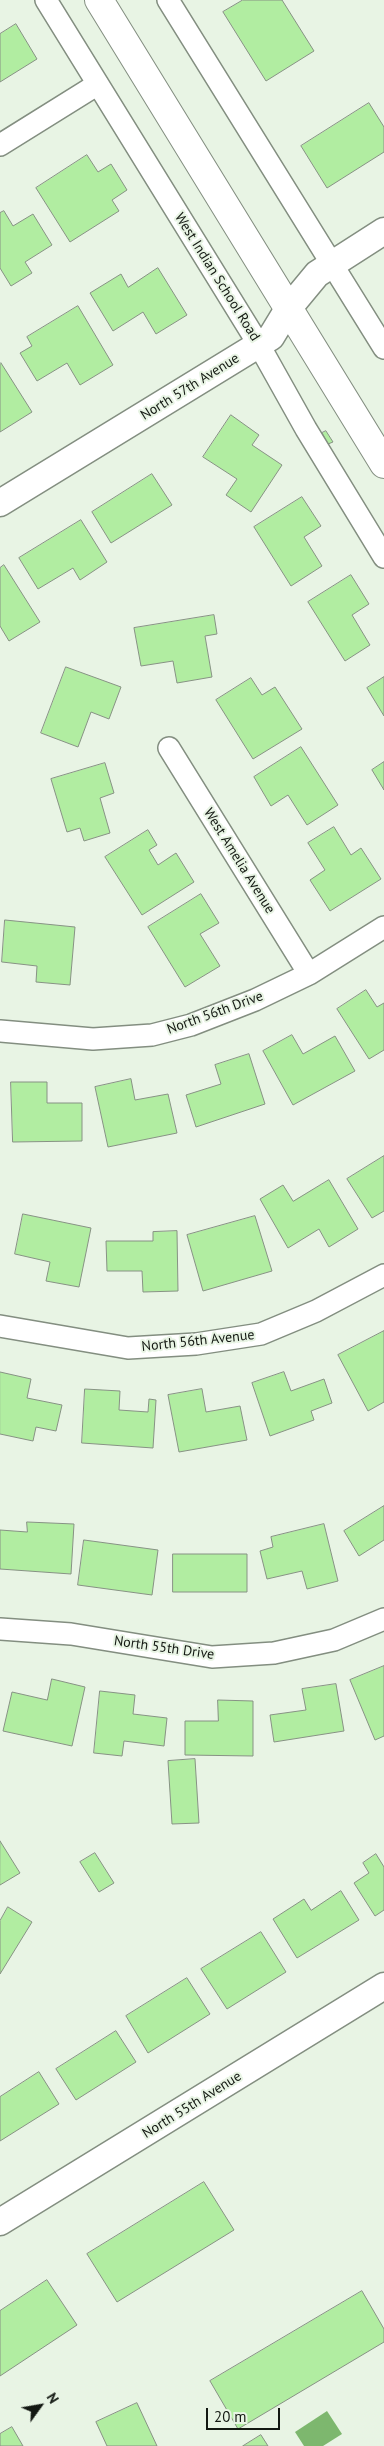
<!DOCTYPE html>
<html>
<head>
<meta charset="utf-8">
<style>
  body { margin:0 }
  #map { position:relative; width:384px; height:2446px; overflow:hidden; background:#e8f4e4; font-family:"PT Sans",sans-serif }
  canvas { display:block }
  .north { position:absolute; left:15px; top:2381px; width:50px; height:50px; -webkit-text-stroke:4px #e8f4e4; paint-order:stroke; rotate:58deg; font-size:14px; font-weight:700; line-height:20px; text-align:center; color:#131812 }
  .north::after { content:''; display:block; margin:auto; width:18px; height:22px; background:#131812; clip-path:polygon(50% 0,100% 100%,50% 72%,0 100%) }
  .scale { position:absolute; left:206px; top:2408px; width:74px; height:22px; box-sizing:border-box; border:2px solid #131812; border-top:0; padding-left:6px; font-size:15px; line-height:18px; white-space:nowrap; color:#131812; -webkit-text-stroke:4px #e8f4e4; paint-order:stroke }
</style>
</head>
<body>
<div id="map">
<canvas width="384" height="2446"></canvas>
<div class="north">N</div>
<div class="scale">20 m</div>
</div>
<script>
const g = document.querySelector('canvas').getContext('2d');
g.lineJoin = 'round';
function fill(path, color) { g.fillStyle = color; g.fill(path, 'evenodd'); }
function trace(path, color, width, dash) { g.strokeStyle = color; g.lineWidth = width; g.lineCap = dash ? 'butt' : 'round'; g.setLineDash(dash || []); g.stroke(path); }
function label(font, color, halo, rows, align = 'center') {
  g.font = font + ' "PT Sans",sans-serif'; g.lineWidth = 4; g.setLineDash([]); g.textBaseline = 'middle'; g.strokeStyle = halo; g.fillStyle = color; for (const [text, x, y, turn = 0] of rows) {
    g.save(); g.translate(x, y); g.rotate((+turn || 0) * Math.PI / 180); g.textAlign = isNaN(turn) ? turn : align; if (halo) g.strokeText(text, 0, 0); g.fillText(text, 0, 0); g.restore();
  }
}
const water = new Path2D(`
  M327 2411 342 2434 323 2446H304L295 2432Z`);
const building = new Path2D(`
  M243 0H282L314 51 266 81 223 12Z
  M16 24 37 59 0 82V34Z
  M369 103 384 127V152L327 188 301 146Z
  M87 155 98 172 111 164 127 190 112 200 119 211 70 242 36 188Z
  M4 211 13 226 33 214 52 245 25 262 32 273 11 286 0 268V213Z
  M158 268 187 315 156 334 143 312 113 331 90 293 121 274 128 287Z
  M78 306 113 365 80 385 67 363 37 381 20 353 32 346 27 337Z
  M1 363 32 412 0 432V364Z
  M231 415 259 435 252 445 282 465 251 512 226 495 237 479 203 457Z
  M326 431 333 442 328 444 322 433Z
  M152 474 172 505 111 543 92 512Z
  M302 497 321 526 304 537 322 566 291 586 254 527Z
  M81 520 107 562 80 580 73 568 38 589 19 558Z
  M4 565 40 622 9 641 0 626V568Z
  M351 575 369 604 352 615 370 645 345 661 308 602Z
  M214 615 217 634 205 636 212 677 177 683 173 661 141 666 134 628Z
  M66 667 121 687 109 719 91 712 78 747 41 733Z
  M384 677V716L367 688Z
  M251 678 262 695 275 687 302 729 253 759 216 700Z
  M301 747 338 805 307 825 288 795 271 806 254 777Z
  M384 762V790L372 770Z
  M105 763 114 793 100 798 110 833 84 841 80 828 67 832 51 779Z
  M334 827 351 855 361 848 381 879 330 911 310 880 325 870 308 843Z
  M148 830 157 845 149 850 158 865 176 853 194 882 142 915 105 857Z
  M201 894 219 923 200 934 220 966 185 987 148 927Z
  M5 920 75 927 70 985 36 982 37 966 2 962Z
  M366 990 377 1007 384 1003V1050L369 1059 337 1009Z
  M292 1035 303 1054 335 1036 355 1071 293 1105 263 1051Z
  M249 1054 265 1104 196 1127 186 1095 221 1084 215 1065Z
  M131 1079 135 1100 168 1094 177 1133 108 1147 95 1087Z
  M11 1082H47V1103H82V1141L13 1142Z
  M384 1156V1211L372 1218 347 1179Z
  M329 1180 358 1229 329 1247 319 1229 288 1248 260 1199 283 1185 293 1201Z
  M23 1214 91 1228 79 1287 46 1281 50 1262 15 1254Z
  M255 1216 272 1271 203 1291 187 1235Z
  M177 1231 178 1291 143 1292 142 1271H107L106 1241H153V1232Z
  M384 1331V1402L368 1411 338 1355Z
  M0 1372 31 1379 27 1398 62 1405 56 1431 36 1427 33 1441 0 1434Z
  M284 1372 291 1391 324 1379 332 1403 311 1411 314 1420 270 1436 252 1383Z
  M85 1389 120 1391 119 1410 148 1412 149 1399 156 1400 153 1448 82 1443Z
  M202 1389 206 1412 240 1406 247 1440 179 1452 168 1395Z
  M384 1506V1540L359 1556 344 1531Z
  M27 1522 74 1524 71 1574 0 1569V1530L27 1532Z
  M324 1524 338 1581 307 1589 302 1571 267 1579 260 1551 273 1547 271 1537Z
  M84 1540 158 1550 152 1595 78 1585Z
  M173 1554H247V1592H173Z
  M384 1666V1736L375 1740 350 1680Z
  M52 1679 85 1687 72 1746 3 1731 12 1692 47 1700Z
  M336 1684 344 1731 274 1742 270 1715 306 1710 302 1689Z
  M100 1691 135 1695 133 1714 167 1718 164 1746 124 1741 122 1756 94 1753Z
  M218 1700 253 1701V1756L185 1755V1721H218Z
  M195 1759 199 1823 172 1824 168 1761Z
  M0 1841 20 1873 0 1885Z
  M95 1853 114 1883 99 1892 80 1862Z
  M376 1854 384 1867V1910L375 1916 354 1883 369 1873 363 1863Z
  M341 1891 359 1920 297 1958 273 1919 304 1899 311 1910Z
  M8 1907 32 1922 0 1974V1921Z
  M261 1932 286 1972 227 2009 201 1969Z
  M187 1978 210 2014 148 2053 126 2016Z
  M116 2031 136 2062 76 2100 56 2069Z
  M39 2072 59 2104 0 2141V2097Z
  M204 2182 234 2230 117 2302 87 2254Z
  M47 2280 77 2325 0 2376V2311Z
  M362 2291 384 2329V2342L238 2429 210 2381Z
  M137 2403 157 2446H107L96 2422Z
  M12 2427 23 2446H0V2434Z
  M261 2435 268 2446H243Z`);
const minor = new Path2D(`
  M46 0 259 345 306 429 384 557
  M168 0 384 348
  M0 145 98 84
  M169 748 309 974
  M0 1031 93 1039 152 1035 191 1025 255 1000 309 974 384 927
  M0 1326 128 1348 196 1344 261 1334 316 1311 384 1275
  M0 1629 71 1634 212 1657 274 1653 334 1640 384 1619`);
const tertiary = new Path2D(`
  M0 503 271 337 288 309 317 274 384 231
  M0 2222 384 1986`);
const secondary = new Path2D(`
  M99 0 384 464`);
const streetNames = [
  ["West Indian School Road",217,277,58],
  ["North 57th Avenue",190,387,-32],
  ["West Amelia Avenue",239,861,58],
  ["North 56th Drive",215,1013,-20],
  ["North 56th Avenue",198,1341,-6],
  ["North 55th Drive",164,1648,8],
  ["North 55th Avenue",192,2105,-32]
];
fill(water, '#7db76e');
fill(building, '#b1eda1');
trace(building, '#879284', 1);
trace(minor, '#838e80', 24);
trace(tertiary, '#838e80', 29);
trace(secondary, '#838e80', 30);
trace(minor, '#fff', 21);
trace(tertiary, '#fff', 26);
trace(secondary, '#fff', 28);
label('14px', '#131812', '#e8f4e4', streetNames);
</script>
</body>
</html>
